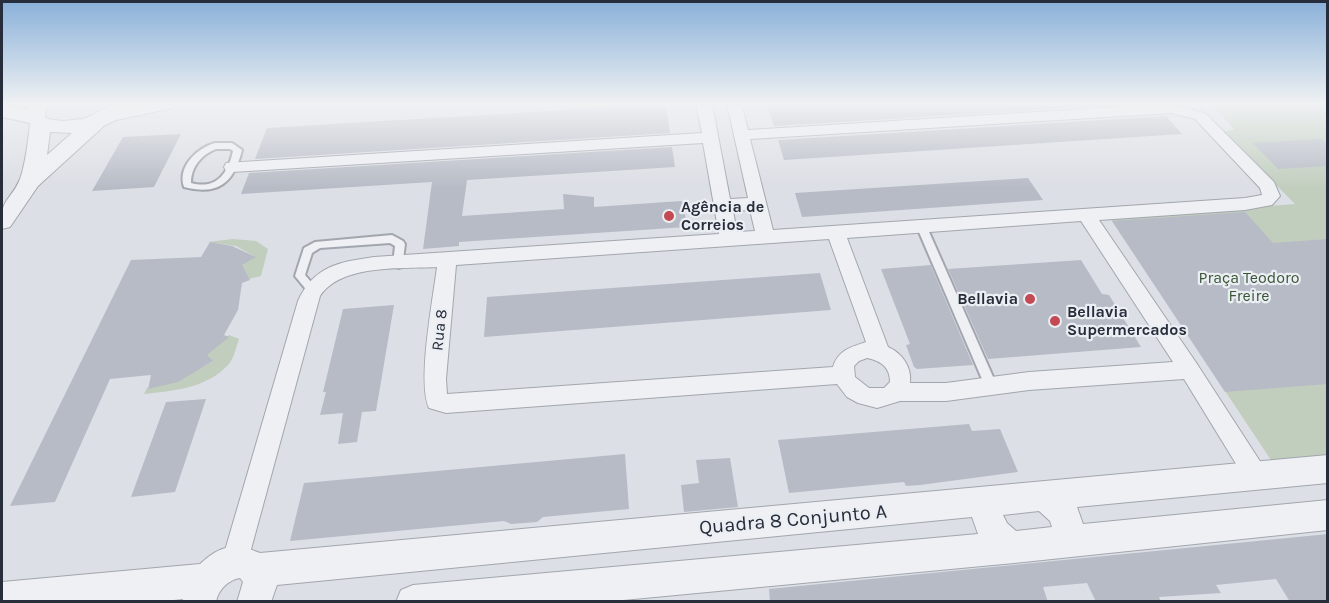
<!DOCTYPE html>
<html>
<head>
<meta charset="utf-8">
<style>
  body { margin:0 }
  #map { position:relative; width:1329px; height:603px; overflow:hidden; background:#dcdfe5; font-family:Karla,sans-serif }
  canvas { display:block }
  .frame { position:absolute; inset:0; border:3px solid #272d3a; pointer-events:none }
</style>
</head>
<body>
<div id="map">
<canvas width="1329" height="603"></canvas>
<div class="frame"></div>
</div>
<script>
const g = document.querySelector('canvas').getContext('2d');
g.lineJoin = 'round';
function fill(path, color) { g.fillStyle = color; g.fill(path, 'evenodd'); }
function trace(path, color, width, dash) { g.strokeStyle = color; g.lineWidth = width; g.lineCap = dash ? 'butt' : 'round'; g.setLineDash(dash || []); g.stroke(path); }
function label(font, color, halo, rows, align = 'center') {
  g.font = font + ' Karla,sans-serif'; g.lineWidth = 4.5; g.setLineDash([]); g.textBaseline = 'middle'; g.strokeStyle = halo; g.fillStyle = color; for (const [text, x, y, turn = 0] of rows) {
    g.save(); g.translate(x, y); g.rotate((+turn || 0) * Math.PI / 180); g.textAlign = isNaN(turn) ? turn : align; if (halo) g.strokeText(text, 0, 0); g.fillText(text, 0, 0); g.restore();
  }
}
const green = new Path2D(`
  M1211 104H1327V456L1271 460 1110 218 1295 204 1224 132 1234 129Z
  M233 239 256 241 268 249 261 276 249 279 240 266 254 256 236 246 208 242Z
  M229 335 239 339C236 347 234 359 228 365 207 388 173 391 144 394L147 388 180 379 212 362 205 355Z`);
const building = new Path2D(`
  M767 104H1135L774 126Z
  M646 105H666L670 133 255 159 267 128Z
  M1166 116 1182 134 784 160 778 140Z
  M181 134 154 187 92 191 123 137Z
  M1321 139 1328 145V166L1278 169 1253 143Z
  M672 147 675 167 467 180 462 216 564 209 563 194 594 197V207L681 201 683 202 687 227 459 242V246L423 249 432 182 241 194 249 173Z
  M1028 178 1043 200 802 217 795 193Z
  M1245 212 1273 243 1328 239V384L1225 392 1112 221Z
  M210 242 232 246 256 257 242 265 250 280 242 283 238 310 224 335 229 337 207 355 213 361 178 382 148 389 151 375 110 379 55 502 10 506 131 260 201 257Z
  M1081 260 1102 294 1109 295 1141 347 988 359 948 269Z
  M931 265V266L973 365 917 369 914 367 906 345 910 344 881 269Z
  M820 273 831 310 484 337 487 297Z
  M394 305 376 411 362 412 357 442 338 444 343 413 320 415 326 392H323L343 309Z
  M206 399 175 492 131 497 166 402Z
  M969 424 972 431 1000 429 1018 472 920 485 906 486 904 482 789 493 778 440Z
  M625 454 629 509 543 517 537 522 511 524 504 521 290 541 304 483Z
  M730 458 738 507 684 512 681 485 699 483 696 460Z
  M1328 534V602H1290L1276 579 1216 585 1221 593 1159 597 1161 602 1139 600 1096 602 1087 583 1043 587 1048 602H770L769 589Z`);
const service = new Path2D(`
  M215 143H232L242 150C234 183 218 196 184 187 177 167 197 148 215 143ZM216 149H230L233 151C228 173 217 190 191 183 191 167 201 155 216 149Z
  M921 222 926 225 997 386 995 389 991 391 987 389 985 386 916 225Z
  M392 235 403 241 405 244 402 267 398 268 393 264 395 246 390 243 320 248 312 253 305 275 318 290 317 293H309L295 276 304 248 315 242Z`);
const minor = new Path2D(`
  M696 104H712L730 199 748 198 727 104H741L748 130 1167 104 1205 113 1274 182 1280 196 1272 205 1245 210 1099 220 1197 364 1265 469 1269 477 1265 485 1257 488 1249 485 1184 379 1029 390 946 401H900L877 408 858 403 847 397 837 384 446 413 429 408C417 381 433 299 437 267 402 269 341 264 320 296L247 564 243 573 234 577 225 573 221 564 298 301C314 266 339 262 374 257L719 234 703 143 232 172 226 171 224 167 226 163 702 133ZM1172 113 1195 119 1260 188 1262 195 1245 198 773 230 750 139ZM750 210 755 231 737 232 733 211ZM1081 221 1173 362 1029 372 946 383H910C912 367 902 353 888 347L847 238ZM829 239 866 342C851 347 838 350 833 367L447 394 446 379 456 265ZM867 358C881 361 890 367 890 382L884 388H869L855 377 854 366 859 361Z`);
const tertiary = new Path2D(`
  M28 104H48L45 116 47 119 62 121 84 119 114 104H176L173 108 116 120 105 125 38 186 10 227 2 229C0 196 10 203 20 179 26 162 28 141 30 123L2 117V105L27 109ZM50 132 72 133 47 155Z
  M1328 455V483L1077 507 1083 524 1328 500V530L1014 563 602 602H396L401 590 413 585 978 534 972 517 277 585 271 602H237L243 582 240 578C228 580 218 590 216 602H182L183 599 156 602H2V582L200 564C220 545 235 542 260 553ZM1039 511 1050 521 1052 527 1016 531 1007 523 1003 515Z`);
const markers = [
  [669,216,6,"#c34953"],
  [1030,299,6,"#c34953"],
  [1055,321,6,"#c34953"]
];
const poiNames = [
  ["Agência de",681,207],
  ["Correios",681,225],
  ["Bellavia",1018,299,"right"],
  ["Bellavia",1067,312],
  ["Supermercados",1067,330]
];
const parkNames = [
  ["Praça Teodoro",1249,278],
  ["Freire",1249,296]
];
const streetNames = [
  ["Rua 8",440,330,-84]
];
const nearStreetnames = [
  ["Quadra 8 Conjunto A",793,520,-5]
];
fill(green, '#c1cebe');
fill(building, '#b7bbc5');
trace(service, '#a2a6ae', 4);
trace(minor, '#a2a6ae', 2);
trace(tertiary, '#a2a6ae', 2);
fill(service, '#eff0f4');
fill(minor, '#eff0f4');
fill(tertiary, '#eff0f4');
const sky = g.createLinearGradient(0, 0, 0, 188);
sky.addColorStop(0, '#89b0d9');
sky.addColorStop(0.55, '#eff1f3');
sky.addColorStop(1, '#eff1f300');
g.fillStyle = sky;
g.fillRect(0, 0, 1329, 188);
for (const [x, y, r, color] of markers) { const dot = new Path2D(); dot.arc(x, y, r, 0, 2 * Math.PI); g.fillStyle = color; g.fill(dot); trace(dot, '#ebeef3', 2); }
label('bold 16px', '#272d3a', '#ebeef3', poiNames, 'left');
label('16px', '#3a5536', '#ebeef3', parkNames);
label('16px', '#272d3a', '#ebeef3', streetNames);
label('20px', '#272d3a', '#ebeef3', nearStreetnames);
</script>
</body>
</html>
